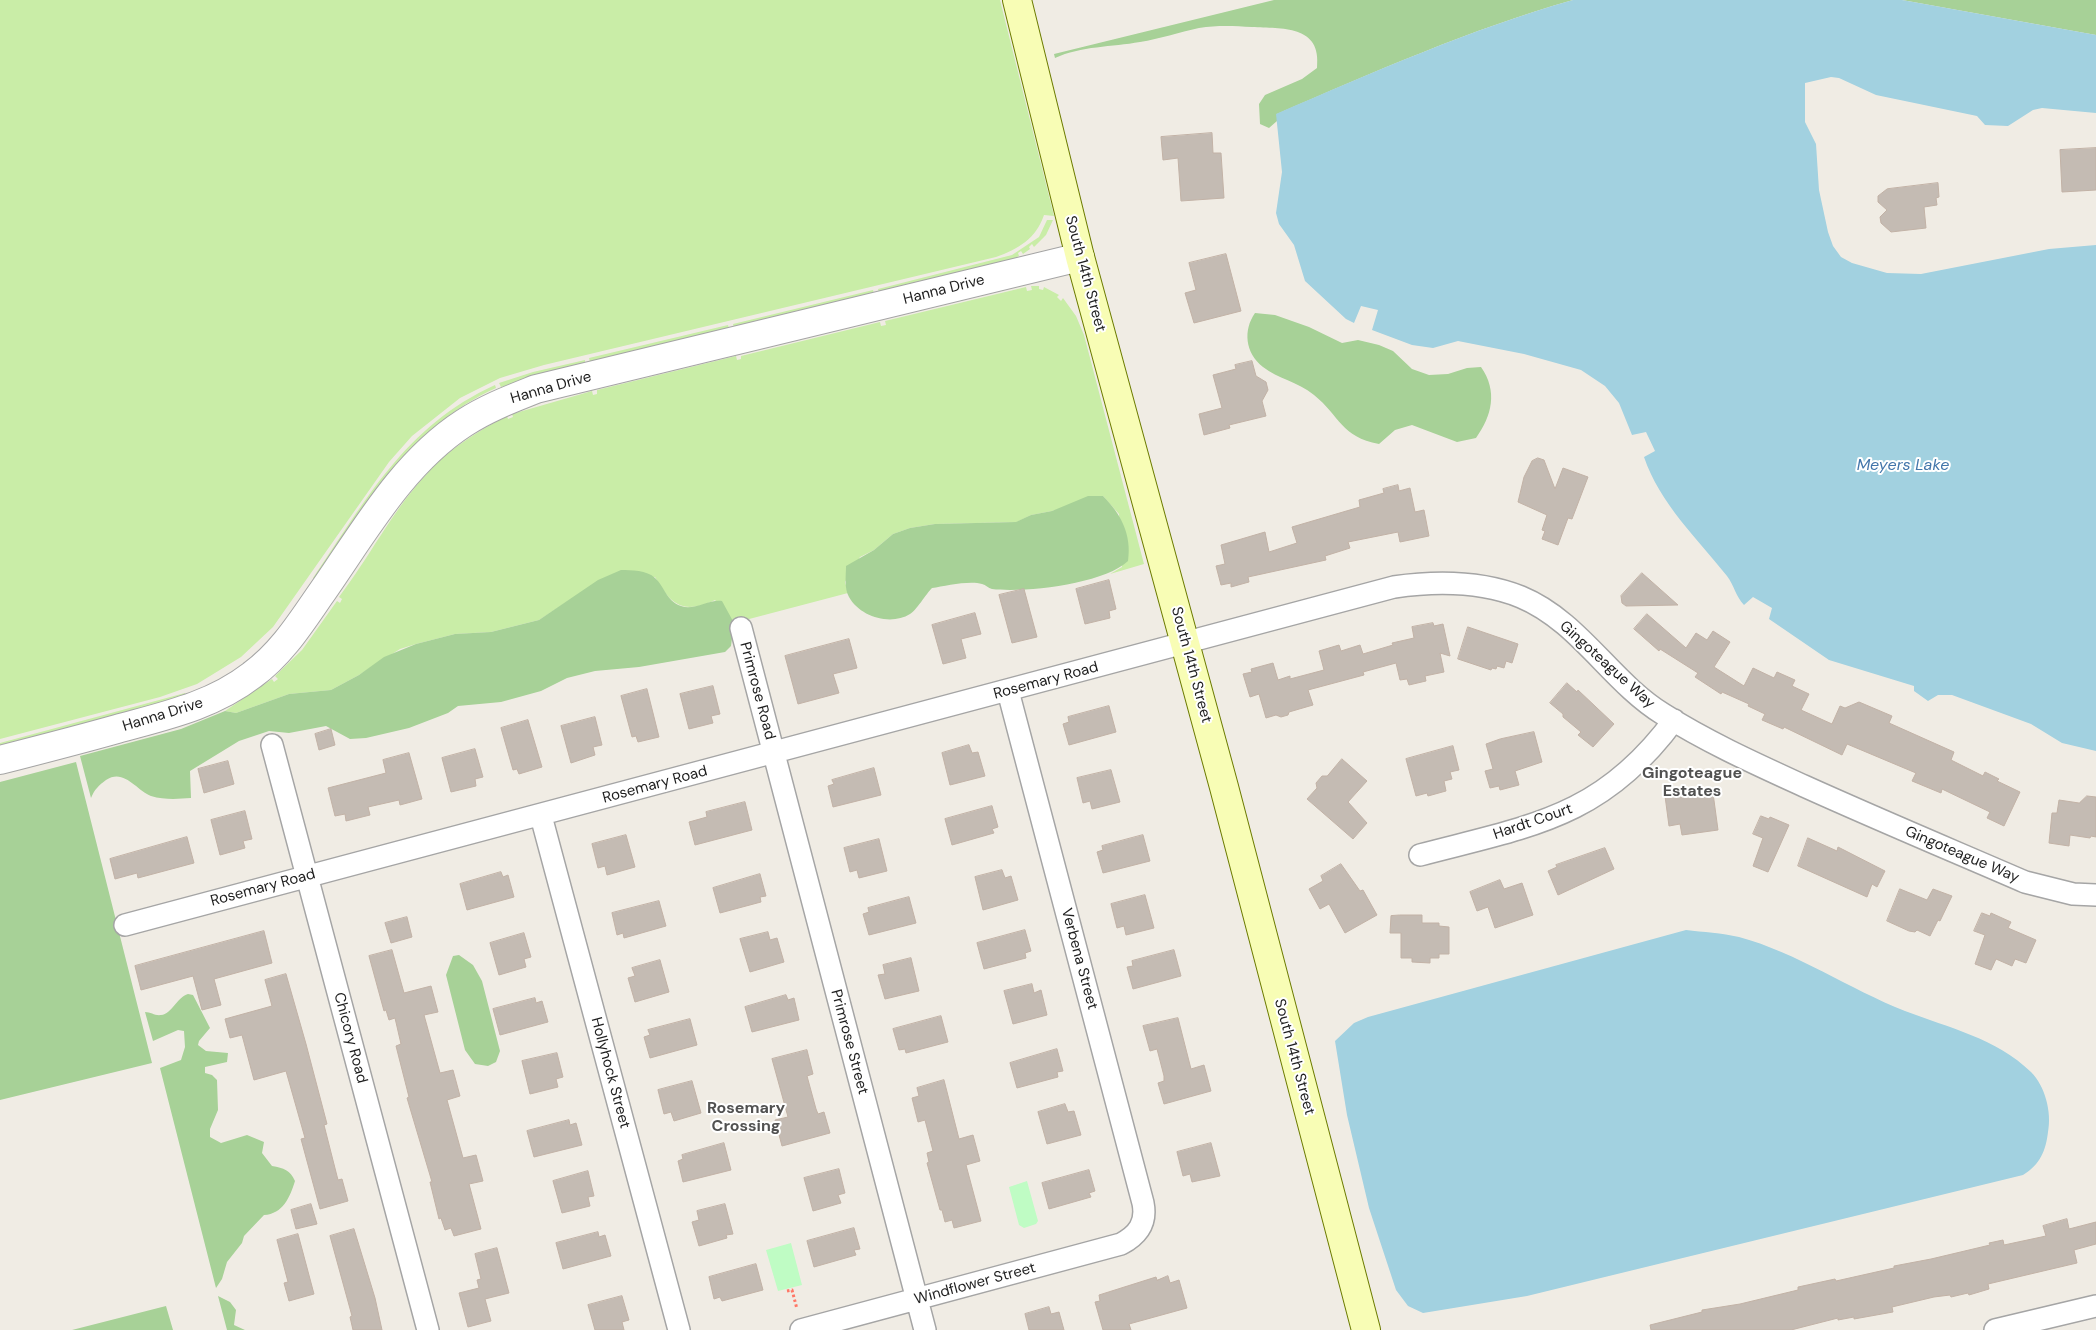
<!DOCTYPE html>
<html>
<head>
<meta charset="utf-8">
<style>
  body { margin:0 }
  canvas { display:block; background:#f0ece4 }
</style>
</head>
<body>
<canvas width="2096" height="1330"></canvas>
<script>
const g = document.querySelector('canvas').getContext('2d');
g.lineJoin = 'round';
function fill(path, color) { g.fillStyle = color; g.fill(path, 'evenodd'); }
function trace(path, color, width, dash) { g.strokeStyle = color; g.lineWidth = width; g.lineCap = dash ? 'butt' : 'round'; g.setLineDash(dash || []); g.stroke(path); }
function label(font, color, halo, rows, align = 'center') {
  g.font = font + ' "DM Sans",sans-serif'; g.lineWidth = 4; g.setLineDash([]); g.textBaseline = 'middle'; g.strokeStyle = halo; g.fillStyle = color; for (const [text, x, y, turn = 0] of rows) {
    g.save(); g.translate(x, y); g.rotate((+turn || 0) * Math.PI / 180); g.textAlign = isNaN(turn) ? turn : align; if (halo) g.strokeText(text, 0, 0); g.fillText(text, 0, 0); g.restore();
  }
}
const grass = new Path2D(`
  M0 0H1000L1054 216 1044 215C1036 239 1018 249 996 257L544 365 500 378 460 398 412 436 389 462 273 627 241 657 197 684 160 697 0 739Z
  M1047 220H1053L1046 235 1034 247 1032 244 1029 247 1030 249 1023 254 1021 251 1018 253 1019 256 1015 258 879 293 878 289 1012 255 1039 237Z
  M1031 286H1039V289L1043 290 1044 287 1059 295 1057 297 1061 301 1063 298 1076 316 1084 335 1144 564 1110 574 1122 567 1119 514 1103 496 1052 511 1031 515 1017 522 935 524 910 528 893 534 874 550 860 557 845 582 848 593 734 623 715 600C683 615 671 605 655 577L582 592 539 620 491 632 455 634 416 644 400 649 359 675 331 690 289 694 236 713 225 711 272 679 274 682 278 679 275 676 302 650 337 601 340 603 342 599 339 597C369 558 391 513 424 477 447 450 476 432 507 416L508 419 513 417 512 414 592 391 593 395 597 394V390L736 356 737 360 741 359V356L880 322 881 326 886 325 885 321 1026 287 1027 291 1032 290Z
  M873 290 874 294 734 328 733 324Z
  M728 325 729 328 590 362 589 358Z
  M585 360V363L501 387 499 383 533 372Z
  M495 385 496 388C409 427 368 505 316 580L313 578C366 500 405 426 495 385Z
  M185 693 186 696 0 747V743Z`);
const forest = new Path2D(`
  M1274 0H1573C1471 29 1374 72 1277 114V121L1269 128 1260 124 1259 104 1265 95 1302 79 1317 68C1322 24 1281 29 1252 27 1234 26 1218 25 1199 28 1179 32 1160 39 1140 42 1112 47 1081 46 1055 58L1054 54Z
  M1902 0H2096V35Z
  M1255 313 1275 315 1309 327 1342 343 1358 340 1379 345 1393 351 1412 369 1429 375 1448 374 1467 368 1481 367C1498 391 1492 416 1476 438L1457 442 1412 425 1395 430 1379 444C1341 437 1340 416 1314 395 1297 381 1278 379 1263 367 1245 353 1243 330 1255 313Z
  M1088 496H1103C1121 514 1132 535 1128 561 1104 584 1025 593 992 589 988 588 986 585 982 584 970 580 945 586 932 588 926 594 916 611 910 614 891 626 860 617 849 597 844 588 846 576 846 566L874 550 893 534 910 528 935 524 1016 522 1031 515 1052 511Z
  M621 570C631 570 647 570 655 578 665 587 666 601 681 606 694 611 709 599 722 601L734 623 731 646 725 652 639 667 595 671 567 678 541 691 501 702 458 706 448 713 409 728 366 738 350 739 326 726 289 733 269 731 239 741 190 771 191 798C178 799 164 800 151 796 136 790 124 768 106 780 99 785 94 790 91 798L80 756 181 729 225 711 236 713 289 694 331 690 359 675 384 657 416 644 455 634 491 632 539 620 598 580Z
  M76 762 152 1063 0 1100V782Z
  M459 955 473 965 482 981 500 1051 496 1062 488 1066 475 1064 465 1050 446 975 453 956Z
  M188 994 193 995 210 1028 199 1041 198 1045 206 1051 228 1053 227 1062 205 1067V1073L212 1075 217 1080 218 1110 210 1129V1137L221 1143 247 1135 264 1142 262 1153 272 1166C284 1168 290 1170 295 1181 290 1197 283 1214 264 1215L244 1236 242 1243 227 1262 222 1279 216 1288 160 1068 181 1060 185 1047 184 1031 178 1030 153 1041 145 1012C151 1012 155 1016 161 1015 172 1014 177 997 188 994Z
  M218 1296 230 1302 236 1310 234 1325 245 1330H227Z
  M166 1306 173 1330H72Z`);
const park = new Path2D(`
  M1027 1181 1038 1221 1036 1224 1024 1228 1019 1225 1009 1187Z
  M791 1243 802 1285 778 1291 766 1250Z`);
const water = new Path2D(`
  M1573 0H1902L2096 35V113L2042 108 2033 110 2008 126 1985 125 1977 116 1876 95 1839 78 1831 77 1805 83V122L1816 144 1819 190 1828 232 1833 246 1841 257 1852 263 1887 273 1921 274 2049 249 2096 245V751L2062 743 2031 724 1952 695H1938L1928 701 1914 691V686L1829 660 1769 619 1772 608 1753 597 1744 605C1736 597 1734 585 1727 576 1697 538 1660 504 1644 457L1655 451 1646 432 1632 435 1619 403 1605 386 1581 370 1524 354 1458 341 1433 348 1412 345 1372 330 1378 310 1361 306 1354 323 1346 319 1305 281 1294 245 1279 224 1276 213 1282 172 1276 114C1374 72 1471 29 1573 0Z
  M1686 930C1703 932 1722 933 1739 937 1798 953 1849 989 1905 1011 1949 1028 1996 1038 2031 1072 2045 1086 2052 1112 2048 1132 2046 1150 2040 1165 2023 1175L1527 1296 1423 1313 1408 1306 1396 1290 1369 1208 1347 1115 1335 1041 1354 1023 1368 1017Z`);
const building = new Path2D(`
  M1212 133 1213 153H1221L1224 198 1181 201 1178 158 1163 160 1161 137Z
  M2096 148V190L2062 192 2060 150Z
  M1938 183 1939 197 1936 198 1937 205 1924 207 1926 228 1891 232 1881 223 1880 217 1887 210 1878 202V196L1887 189Z
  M1226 254 1241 311 1194 323 1185 293 1196 290 1189 263Z
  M1252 361 1256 376 1266 382 1268 390 1262 401 1266 416 1229 425 1230 428 1204 435 1199 414 1222 408 1213 375 1236 369 1235 365Z
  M1538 458 1544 460 1555 489 1563 468 1588 477 1572 519 1568 518 1558 545 1542 539 1545 531 1542 530 1547 515 1518 502 1524 477 1532 461Z
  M1398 485 1399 491 1410 488 1415 512 1424 510 1429 536 1400 542 1398 532 1348 542 1350 548 1325 556 1326 560 1248 577 1249 582 1231 587V583L1221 585 1216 566 1225 564 1221 545 1265 532 1269 552 1297 543 1292 527 1360 507 1359 500 1384 493 1383 489Z
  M1642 573 1678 605 1626 606 1622 603 1621 596Z
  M1109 580 1116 609 1109 611 1110 618 1085 624 1076 589Z
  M1024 589 1037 637 1012 643 999 595Z
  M975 613 981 634 961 639 966 658 943 664 932 625Z
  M1647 614 1686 648 1696 633 1707 640 1713 631 1730 642 1714 667 1744 686 1753 668 1774 678 1777 672 1795 680 1792 686 1809 694 1801 710 1832 724 1840 706 1845 708 1859 702 1892 716 1889 723 1954 752 1951 760 1983 776 1985 772 1999 779 1997 781 2020 792 2004 826 1987 818 1990 812 1942 789 1941 793 1912 781 1916 773 1847 744 1842 755 1784 727 1783 729 1762 720 1765 714 1748 706 1749 704 1722 692 1721 694 1695 677 1698 673 1660 649 1659 651 1634 629Z
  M1433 623 1434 626 1443 624 1450 656 1440 653 1444 672 1425 676 1426 681 1409 685 1407 679 1400 680 1396 663 1363 672 1364 675 1308 690 1313 705 1289 712 1288 715 1281 717 1276 715 1266 718 1259 694 1250 697 1243 674 1252 672 1251 669 1273 663 1278 680 1290 676V679L1324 670 1319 651 1339 645 1341 651 1360 645 1363 654 1393 645 1392 643 1414 638 1412 627Z
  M1468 627 1518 644 1512 663 1506 661 1504 668 1497 666 1496 669 1492 668 1491 670 1458 659Z
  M849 639 857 668 833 674 839 693 798 704 785 656Z
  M1567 683 1577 692 1578 690 1614 724 1593 747 1578 735 1581 732 1563 717V714L1550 703Z
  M713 686 720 714 711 716 713 723 689 729 680 694Z
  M647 689 659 737 638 742 636 736 632 737 621 696Z
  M1109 706 1116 732 1069 745 1063 724 1069 722 1068 717Z
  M595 717 602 745 593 747 595 755 571 763 561 726Z
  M528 720 542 767 519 774 517 769 513 770 501 728Z
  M331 729 335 745 319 750 315 734Z
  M1534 732 1542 762 1515 771 1519 785 1500 790 1499 786 1490 788 1485 771 1493 769 1486 744 1500 739Z
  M969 745 972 753 978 752 985 776 950 785 942 753Z
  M1453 746 1459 770 1450 772 1452 779 1444 781 1446 791 1428 796 1427 793 1416 796 1406 759Z
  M475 749 483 777 475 779 476 786 451 792 442 758Z
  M409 753 422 799 400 805 399 800 368 807 370 815 346 821 345 814 335 816 328 788 386 773 383 760Z
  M1342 759 1367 781 1348 802 1367 823 1353 839 1307 799 1317 788 1316 783 1322 776H1327Z
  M228 761 234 784 204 793 198 769Z
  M874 768 881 795 833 807 828 786 834 784 832 780Z
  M1111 770 1120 802 1092 809 1090 801 1083 803 1077 778Z
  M1687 793 1688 796 1713 793 1718 830 1682 835 1680 824 1669 826 1665 796Z
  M2087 796 2096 797V837L2091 836 2090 838 2070 835 2069 846 2049 843 2052 813H2057L2059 800 2079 803Z
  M745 802 752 830 695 845 689 822 707 817 706 812Z
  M992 806 998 827 992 829 994 833 952 845 945 819Z
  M245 811 252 839 243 841 245 848 220 855 211 820Z
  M1761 816 1769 819 1770 817 1789 825 1768 872 1753 866 1763 838 1753 834Z
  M626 835 635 867 607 875 605 866 598 868 592 844Z
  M1143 835 1150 861 1103 873 1097 852 1103 850 1102 846Z
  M187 837 194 863 138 878 137 873 115 879 110 859Z
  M1808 838 1837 851 1838 847 1885 871 1877 887 1872 884 1867 897 1798 866Z
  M879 839 887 871 859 878 857 870 850 872 844 848Z
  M1605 848 1614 869 1558 895 1548 871 1557 867 1556 865Z
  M1341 864 1360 891 1363 890 1377 915 1345 933 1329 904 1320 909 1309 889 1323 881 1321 876Z
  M1002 870 1005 878 1011 876 1018 900 983 910 975 877Z
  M501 872 503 877 508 875 514 897 467 910 460 884Z
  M760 874 766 896 760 897 761 902 720 913 713 888Z
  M1500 880 1504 889 1522 883 1533 915 1495 928 1488 907 1477 911 1470 892Z
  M1900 889 1927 900 1933 889 1952 896 1940 921 1938 920 1930 936 1917 930 1915 932 1909 931 1887 921Z
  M1145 895 1154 928 1126 935 1124 926 1117 928 1111 904Z
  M909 897 916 923 869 935 863 914 869 912 868 908Z
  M659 901 666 926 624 938 623 933 617 935 612 913Z
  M1982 913 1990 916 1991 913 2011 922 2008 928 2036 940 2026 963 2015 959 2012 966 1996 959 1991 970 1975 964 1985 935 1974 931Z
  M1400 915H1422V923H1439V926L1449 927V954H1439V958H1430V963L1412 962V958H1401V933H1390L1391 916Z
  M407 917 412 937 391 943 385 923Z
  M1025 930 1031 951 1025 953 1026 958 984 969 977 943Z
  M264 931 272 963 214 979 221 1005 202 1010 193 976 141 990 135 966Z
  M768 932 770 940 777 938 784 962 750 972 740 939Z
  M524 933 531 957 524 959 526 967 499 975 490 943Z
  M392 950 404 993 431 986 438 1012 424 1015 440 1073 453 1070 460 1096 447 1100 463 1158 476 1155 483 1181 469 1184 481 1229 454 1236 451 1228 445 1230 441 1218 439 1219 430 1182H432L407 1098 409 1097 396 1046 401 1044 395 1018 389 1020 386 1010 384 1011 369 956Z
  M1174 950 1181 976 1133 989 1127 967 1133 966 1132 961Z
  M911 958 919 991 885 999 878 975 885 974 883 965Z
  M660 960 669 992 635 1002 628 978 635 976 632 968Z
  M286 974 306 1044 327 1124 324 1125 338 1180 342 1179 348 1201 320 1209 301 1139 305 1138 286 1071 254 1080 242 1035 230 1038 225 1019 272 1006 265 980Z
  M1032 984 1034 993 1041 990 1047 1015 1013 1024 1004 991Z
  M786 995 788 1000 794 998 799 1020 752 1032 745 1007Z
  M535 998 536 1003 542 1001 548 1022 500 1035 493 1009Z
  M941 1016 948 1042 906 1053 905 1049 899 1050 893 1029Z
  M1178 1018 1191 1069 1204 1065 1211 1091 1164 1104 1158 1083 1164 1081V1076L1157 1049 1150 1051 1143 1026Z
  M690 1019 697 1045 650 1058 644 1037 650 1035 648 1030Z
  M1057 1049 1063 1071 1057 1072 1058 1077 1017 1088 1010 1063Z
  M807 1050 813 1074 807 1076 816 1109 818 1114 824 1112 830 1133 782 1146 775 1120 788 1117 772 1059Z
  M557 1053 563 1077 556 1079 558 1087 530 1094 522 1061Z
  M944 1080 959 1139 973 1135 980 1161 966 1165 981 1221 954 1228 952 1220 945 1222 942 1210H940L927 1163 929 1162 927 1153 933 1151 925 1120 918 1122 912 1098 919 1096 917 1088Z
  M692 1081 701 1113 674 1121 671 1112 664 1114 658 1090Z
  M1065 1104 1068 1112 1074 1111 1081 1135 1047 1144 1038 1112Z
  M569 1120 570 1125 576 1123 582 1145 534 1157 527 1131Z
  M724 1143 731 1170 683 1182 678 1161 683 1159 682 1155Z
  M1211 1143 1220 1176 1192 1182 1190 1174 1183 1176 1177 1152Z
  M839 1169 845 1193 838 1195 841 1203 813 1211 804 1178Z
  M1089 1170 1095 1191 1089 1193 1091 1197 1049 1209 1042 1183Z
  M588 1171 594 1196 588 1197 590 1206 562 1213 553 1181Z
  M311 1204 317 1224 296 1229 291 1210Z
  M725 1204 733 1234 726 1235 727 1238 699 1246 692 1222 699 1220 697 1211Z
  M2067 1219 2069 1229 2096 1222V1244L2074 1250 2077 1263 1988 1284 1989 1289 1969 1295 1968 1293 1951 1297 1950 1295 1934 1297 1892 1307 1893 1312 1854 1319V1317L1838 1320V1318L1791 1330H1651L1650 1325 1702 1312V1310L1740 1304 1798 1290V1287L1835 1279 1836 1281 1894 1268V1266L1931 1259 1990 1245 1989 1243 2003 1240 2004 1245 2046 1236 2043 1226Z
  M854 1228 860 1249 854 1250 856 1255 814 1267 807 1241Z
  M354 1229 375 1298 382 1330H353L350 1317 352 1316 330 1236Z
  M598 1232 599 1237 605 1235 611 1256 563 1269 556 1243Z
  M298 1234 314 1294 289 1301 284 1283 288 1282 277 1240Z
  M497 1248 509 1293 485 1299 491 1321 468 1327 459 1293 479 1288 477 1280 481 1279 475 1254Z
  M756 1264 763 1290 722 1301 720 1297 714 1299 709 1277Z
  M1168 1276 1170 1283 1179 1280 1187 1308 1129 1324 1131 1330H1103L1095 1302 1100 1301 1099 1295 1156 1277 1157 1280Z
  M622 1296 629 1320 622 1322 624 1330H595L588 1305Z
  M1049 1307 1051 1314 1059 1312 1064 1330H1029L1025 1314Z`);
const path = new Path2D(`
  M787 1291 792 1290 797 1309`);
const minor = new Path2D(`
  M741 628 925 1330
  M272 745 428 1330
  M541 816 679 1330
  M1420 855C1530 826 1602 818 1674 720
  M125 925 1394 587C1436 581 1481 581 1521 597 1579 621 1611 682 1663 714 1707 742 1756 764 1804 786 1877 819 1951 850 2025 882L2073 894 2096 895
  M801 1330 1121 1244C1138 1235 1147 1223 1143 1203L1008 691
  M1995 1330 2096 1306`);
const tertiary = new Path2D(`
  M0 760C39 750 78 740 117 729 164 716 212 706 252 675 281 654 300 624 320 595 363 534 401 464 464 423 487 408 511 399 536 389L1080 257`);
const secondary = new Path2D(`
  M1017 0 1080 257 1224 787 1366 1330`);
const streetNames = [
  ["South 14th Street",1085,274,75],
  ["Hanna Drive",944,290,-14],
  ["Hanna Drive",551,388,-16],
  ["South 14th Street",1191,665,75],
  ["Gingoteague Way",1607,665,42],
  ["Rosemary Road",1046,681,-15],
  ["Primrose Road",757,691,75],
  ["Hanna Drive",163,715,-17],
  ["Rosemary Road",655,785,-15],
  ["Hardt Court",1533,822,-19],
  ["Gingoteague Way",1962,855,23],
  ["Rosemary Road",263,888,-15],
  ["Verbena Street",1079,959,75],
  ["Chicory Road",350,1038,75],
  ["Primrose Street",849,1042,75],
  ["South 14th Street",1294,1057,75],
  ["Hollyhock Street",610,1073,75],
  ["Windflower Street",975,1284,-15]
];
const waterNames = [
  ["Meyers Lake",1903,466]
];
const neighbourhoodNames = [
  ["Gingoteague",1692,774],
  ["Estates",1692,792],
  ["Rosemary",746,1109],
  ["Crossing",746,1127]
];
fill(grass, '#c9eda7');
fill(forest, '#a7d197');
fill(park, '#bffcc4');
fill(water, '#a2d1e0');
fill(building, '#c4bbb3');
trace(building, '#c2b2a6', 1);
trace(minor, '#a5a5a5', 24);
trace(tertiary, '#a5a5a5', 30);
trace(secondary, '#6c7b00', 30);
trace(path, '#f76', 3, [2.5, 2.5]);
trace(minor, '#fff', 21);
trace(tertiary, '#fff', 28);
trace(secondary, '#f8fdb5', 28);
label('15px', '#1e1e1e', '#fff', streetNames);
label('italic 16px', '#4376ab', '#fff', waterNames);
label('bold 16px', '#515151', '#fff', neighbourhoodNames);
</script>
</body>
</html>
